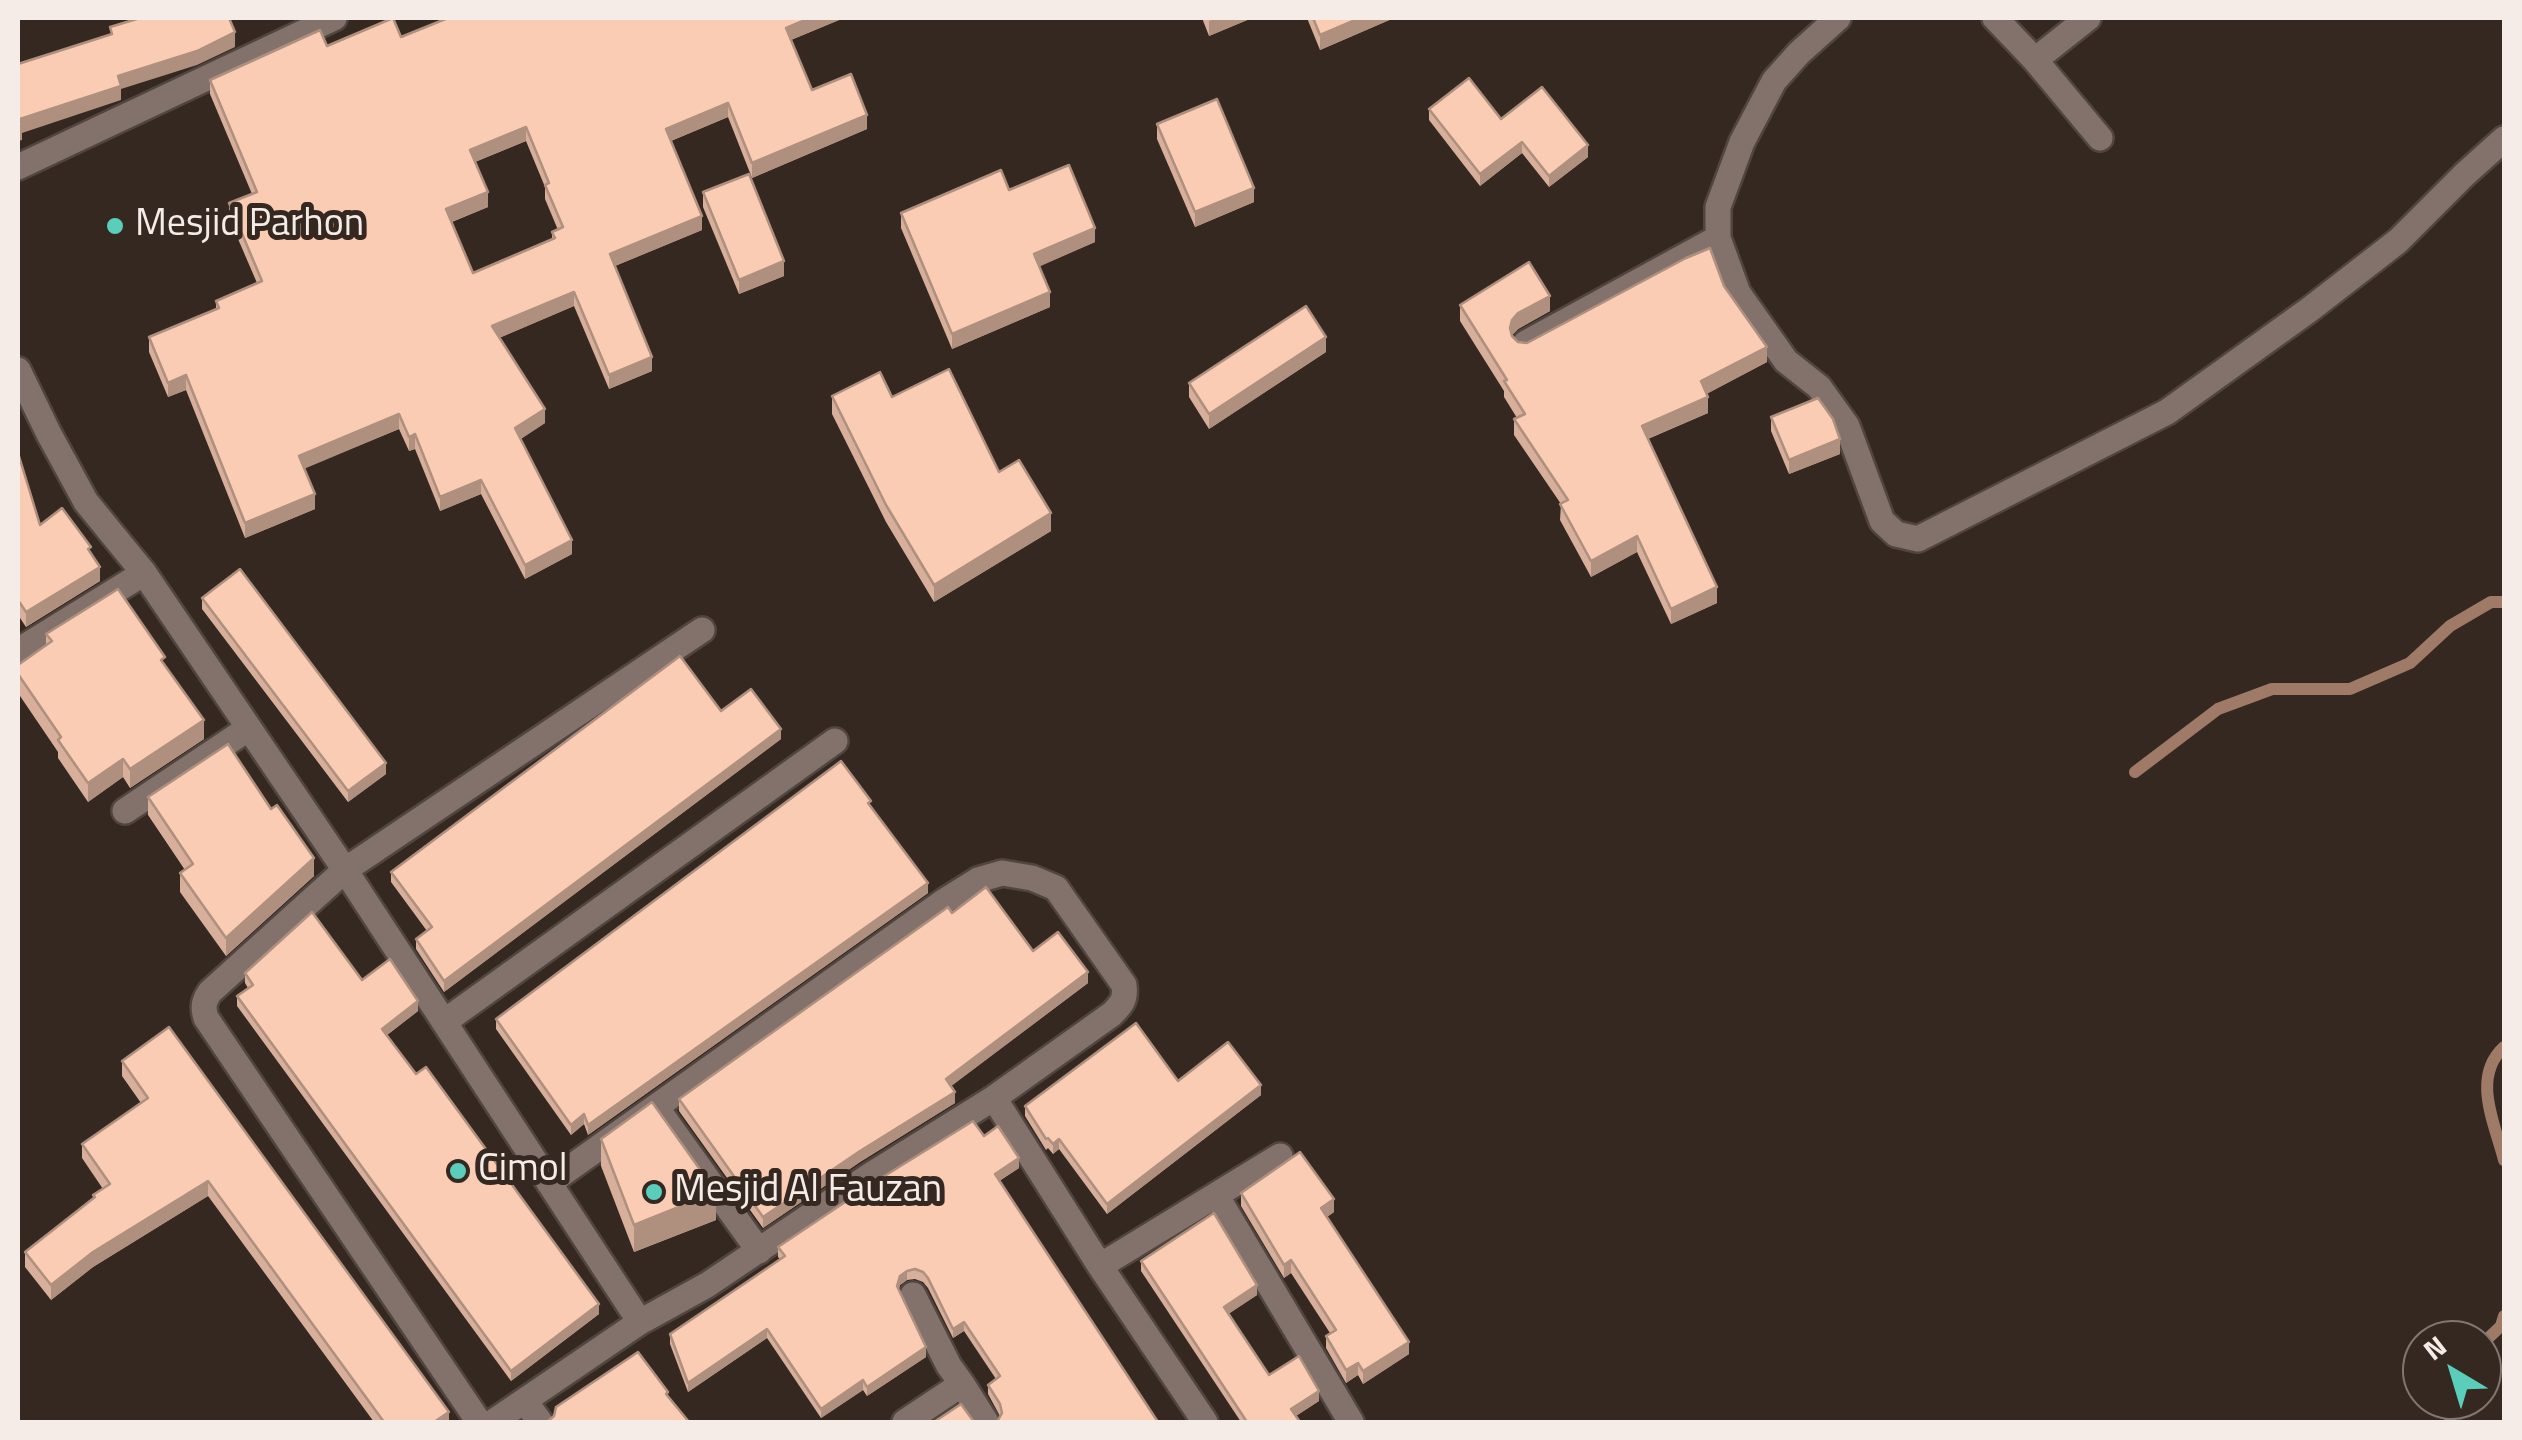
<!DOCTYPE html>
<html>
<head>
<meta charset="utf-8">
<style>
  body { margin:0 }
  #map { position:relative; width:2522px; height:1440px; overflow:hidden; background:#352821; font-family:"Titillium Web",sans-serif }
  canvas { display:block }
  .frame { position:absolute; inset:0; border:20px solid #f5ece7; pointer-events:none }
  .north { position:absolute; left:2402px; top:1320px; width:100px; height:100px; box-sizing:border-box; background:#352821; border:2px solid #827670; border-radius:50%; rotate:322deg; font-size:28px; font-weight:700; line-height:40px; text-align:center; color:#f5ece7 }
  .north::after { content:''; display:block; margin:auto; width:35px; height:45px; background:#5bcebb; clip-path:polygon(50% 0,100% 100%,50% 72%,0 100%) }
</style>
</head>
<body>
<div id="map">
<canvas width="2522" height="1440"></canvas>
<div class="frame"></div>
<div class="north">N</div>
</div>
<script>
const g = document.querySelector('canvas').getContext('2d');
g.lineJoin = 'round';
function trace(path, color, width, dash) { g.strokeStyle = color; g.lineWidth = width; g.lineCap = dash ? 'butt' : 'round'; g.setLineDash(dash || []); g.stroke(path); }
function fill(path, color) { g.fillStyle = color; g.fill(path, 'evenodd'); }
function label(font, color, halo, rows, align = 'center') {
  g.font = font + ' "Titillium Web",sans-serif'; g.lineWidth = 10; g.setLineDash([]); g.textBaseline = 'middle'; g.strokeStyle = halo; g.fillStyle = color; for (const [text, x, y, turn = 0] of rows) {
    g.save(); g.translate(x, y); g.rotate((+turn || 0) * Math.PI / 180); g.textAlign = isNaN(turn) ? turn : align; if (halo) g.strokeText(text, 0, 0); g.fillText(text, 0, 0); g.restore();
  }
}
const stream = new Path2D(`
  M2135 772 2218 709 2272 689H2350L2410 663 2450 626 2491 602H2504
  M2504 1047C2471 1077 2495 1124 2504 1160
  M2482 1344 2501 1326 2504 1316
  M2450 1422 2451 1400`);
const street = new Path2D(`
  M1838 18 1799 53 1774 81 1742 142 1718 207V238L1738 293 1786 361 1819 387 1847 426 1882 521 1896 534 1918 539 2167 412 2309 310 2398 241 2464 175 2504 139
  M1995 18 2035 60
  M2088 18 2035 60 2100 138
  M18 167 334 18
  M1526 343 1718 238
  M18 370 49 434 86 502 144 573 345 870 640 1322 707 1285 869 1176 994 1098 1112 1014C1122 1004 1126 999 1124 985L1056 888 1032 878 1002 873 978 880 946 900 549 1183
  M18 651 144 573
  M125 811 249 728
  M444 1022 835 741
  M994 1098 1100 1266 1205 1422
  M656 1107 759 1251
  M1216 1195 1351 1422
  M1100 1266 1280 1156
  M913 1295 949 1366 962 1384
  M525 1401 540 1422
  M479 1422 206 1018C203 1008 203 1002 210 992L345 870 702 630
  M493 1422 640 1322
  M905 1422 962 1384 986 1422`);
const wall = new Path2D(`
  M839 18V20L791 40 812 90 867 129 752 178 728 117 671 141 702 230 615 266 652 371 609 389 574 306 499 338 545 423 520 439 572 554 525 579 481 494 440 511 415 449 409 451 399 429 304 468 315 509 245 538 186 390 168 397 149 352V337L216 309V301L257 283 229 218V203L252 194 210 94V80L327 46 401 37ZM526 141 545 187V199L558 230 552 232V239L473 273 452 222 488 207 475 162Z
  M1202 18H1252L1209 36Z
  M1307 18H1394L1320 50Z
  M1429 109 1501 119 1588 157 1549 187 1522 153 1480 186 1429 120Z
  M1157 124 1254 202 1195 227 1157 139Z
  M1009 190 1095 242 1039 266 1050 307 952 349 901 228V213Z
  M703 192 784 276 739 294 703 207Z
  M1724 286 1767 362 1706 394 1708 413 1648 439 1717 603 1671 624 1637 552 1591 577 1560 520 1561 504 1514 435V419L1517 418 1504 397V391L1460 321V305L1550 311 1518 329 1512 335 1518 342 1527 343Z
  M1326 352 1209 429 1189 397V383Z
  M832 396 892 397 999 472 1051 531 934 602 886 522 832 414Z
  M1771 417 1840 454 1789 474 1771 431Z
  M18 453 40 525 91 554 100 581 26 627 18 615Z
  M202 598 386 774 348 802 202 609Z
  M46 634 165 665 204 739 130 788 123 777 88 802 58 758V752L18 693V665L46 645Z
  M721 711 781 739 444 992 416 949V939L427 931 391 882V872Z
  M148 797 314 876 226 956 180 892V873L185 870 148 815Z
  M871 807 928 893 588 1135 584 1124 571 1135 496 1029V1019Z
  M952 913 1033 951 1088 983 951 1086 955 1103 860 1162 763 1228 679 1111V1099Z
  M245 973 362 980 418 1011 387 1035 599 1314 511 1381 237 1006V996L248 988 245 983Z
  M122 1061 449 1422H374L208 1196 93 1267 51 1300 25 1267V1252L93 1199V1195L103 1189 82 1158V1144L141 1103 122 1076Z
  M1178 1081 1261 1095 1107 1214 1059 1149 1053 1154 1048 1148 1046 1150 1025 1116V1106Z
  M984 1136 1019 1168 999 1181 1158 1422 1000 1416 988 1394V1385L996 1379 964 1331 953 1338 928 1288 923 1282 915 1279 907 1280 900 1285 899 1289 926 1357 867 1396 863 1390 821 1418 767 1338 688 1392 670 1344V1334L780 1259 778 1257V1247Z
  M601 1139 716 1220 634 1252 601 1166Z
  M1241 1193 1334 1212 1327 1217 1409 1354 1363 1384 1358 1375 1346 1383 1326 1348V1336L1330 1333 1291 1273 1284 1278 1241 1206Z
  M1141 1261 1257 1295 1228 1314 1269 1375 1319 1401 1296 1416 1300 1422H1241L1141 1271Z`);
const shadedWall = new Path2D(`
  M810 18H839V20L786 42V28Z
  M1217 18H1252L1209 36V21Z
  M1360 18H1394L1320 50V35Z
  M235 32V47L197 65 121 89V100L22 133V140L18 141V127L20 119 118 76Z
  M728 103V117L666 143V129Z
  M867 115V129L752 178V163Z
  M526 127V141L470 164V150Z
  M1522 142V153L1480 186V174Z
  M1588 145V157L1549 187V176Z
  M1254 188V202L1195 227V212Z
  M488 192V207L446 224V209Z
  M702 216V230L610 268V254Z
  M1095 228V242L1034 269V254Z
  M784 261V276L739 294V280Z
  M574 292V306L492 341V326Z
  M1050 292V307L952 349V334Z
  M1550 296V311L1518 329 1512 335 1510 328 1512 320 1518 313Z
  M1326 337V352L1209 429V414Z
  M1767 347V362L1701 397V381Z
  M652 357V371L609 389V375Z
  M186 375V390L168 397V383Z
  M1708 397V413L1642 441V426Z
  M545 409V423L515 443V428Z
  M399 414V429L299 471V456Z
  M415 434V449L409 451V437Z
  M1840 439V454L1789 474V460Z
  M481 480V494L440 511V497Z
  M315 494V509L245 538V523Z
  M1051 513V531L934 602V585Z
  M1637 536V552L1591 577V561Z
  M572 540V554L525 579V565Z
  M100 567V581L26 627V612Z
  M1717 587V603L1671 624V609Z
  M204 720V739L130 788V769Z
  M781 729V739L444 992V981Z
  M123 759V777L88 802V783Z
  M386 763V774L348 802V791Z
  M314 858V876L226 956V938Z
  M928 883V893L588 1135V1125Z
  M1088 972V983L946 1090V1079Z
  M418 1001V1011L382 1039V1029Z
  M1261 1085V1095L1107 1214V1204Z
  M955 1092V1103L860 1162 763 1228V1217L860 1151Z
  M584 1114V1124L571 1135V1125Z
  M1059 1139V1149L1053 1154V1144Z
  M1019 1158V1168L995 1184V1174Z
  M208 1181V1196L93 1267 51 1300V1285L93 1252Z
  M716 1192V1220L634 1252V1225Z
  M1334 1199V1212L1321 1221V1208Z
  M1291 1260V1273L1284 1278V1265Z
  M907 1271V1280L900 1285 897 1295V1286L900 1276Z
  M1257 1285V1295L1224 1317V1307Z
  M599 1304V1314L511 1381V1371Z
  M964 1322V1331L953 1338V1329Z
  M767 1329V1338L688 1392V1383Z
  M1409 1342V1354L1363 1384V1371Z
  M926 1347V1357L867 1396V1387Z
  M1358 1363V1375L1346 1383V1370Z
  M863 1380V1390L821 1418V1409Z
  M1319 1391V1401L1291 1419V1409Z
  M449 1412V1422H434Z`);
const building = new Path2D(`
  M140 18H229L235 32 197 51 118 76 121 86 20 119 22 125 18 127V64L112 34 110 27Z
  M393 18 401 37 448 18H810L786 28 812 90 851 74 867 115 752 163 728 103 666 129 702 216 610 254 652 357 609 375 574 292 492 326 545 409 515 428 572 540 525 565 481 480 440 497 415 434 409 437 399 414 299 456 315 494 245 523 186 375 168 383 149 337 219 308 216 301 262 281 229 203 257 192 210 80 320 30 327 46ZM526 127 549 183 545 185 563 227 552 232 555 238 473 273 446 209 488 192 470 150Z
  M1313 18H1360L1320 35Z
  M1469 78 1501 119 1542 87 1588 145 1549 176 1522 142 1480 174 1429 109Z
  M1217 99 1254 188 1195 212 1157 124Z
  M1069 165 1095 228 1034 254 1050 292 952 334 901 213 1001 170 1009 190Z
  M749 174 784 261 739 280 703 192Z
  M1710 248 1724 286 1767 347 1701 381 1708 397 1642 426 1717 587 1671 609 1637 536 1591 561 1560 504 1568 500 1514 419 1525 414 1504 381 1507 380 1460 305 1529 262 1550 296 1518 313 1512 320 1510 328 1512 336 1518 342 1527 343 1686 258Z
  M1306 306 1326 337 1209 414 1189 383Z
  M949 369 999 472 1019 460 1051 513 934 585 886 505 832 396 880 372 892 397Z
  M1818 398 1833 419 1840 439 1789 460 1771 417Z
  M18 453 40 525 62 508 91 547 88 549 100 567 26 612 18 600Z
  M240 569 386 763 348 791 202 598Z
  M118 589 165 657 161 660 204 720 130 769 123 759 88 783 58 740 61 737 18 674V665L52 641 46 634Z
  M680 656 721 711 751 689 781 729 444 981 416 939 432 927 391 872Z
  M228 744 271 809 277 805 314 858 226 938 180 873 193 864 148 797Z
  M841 761 871 801 868 803 928 883 588 1125 584 1114 571 1125 496 1019Z
  M986 887 1033 951 1058 932 1088 972 946 1079 955 1092 860 1151 763 1217 679 1099 948 907 952 913Z
  M312 912 362 980 390 959 418 1001 382 1029 416 1074 426 1067 599 1304 511 1371 237 996 253 985 245 973Z
  M1136 1023 1178 1081 1228 1042 1261 1085 1107 1204 1059 1139 1053 1144 1048 1138 1046 1139 1025 1106Z
  M169 1027 449 1412 434 1422H384L208 1181 93 1252 51 1285 25 1252 95 1197 93 1195 110 1184 82 1144 148 1098 122 1061Z
  M652 1102 716 1192 634 1225 601 1139Z
  M973 1121 984 1136 998 1126 1019 1158 995 1174 1158 1422H997L1002 1413 1000 1404 988 1385 1000 1376 964 1322 953 1329 928 1278 923 1272 915 1269 907 1271 900 1276 897 1286 926 1347 867 1387 863 1380 821 1409 767 1329 688 1383 670 1334 785 1256 778 1247 878 1180Z
  M1300 1152 1334 1199 1321 1208 1409 1342 1363 1371 1358 1363 1346 1370 1326 1336 1336 1330 1291 1260 1284 1265 1241 1193Z
  M1214 1213 1257 1285 1224 1307 1269 1375 1299 1356 1319 1391 1291 1409 1300 1422H1247L1141 1261Z
  M638 1352 668 1392 666 1394 689 1422H547L554 1416 556 1407Z
  M961 1404 974 1422H934Z`);
const markers = [
  [115,226,10,"#5bcebb"],
  [458,1171,10,"#5bcebb"],
  [654,1192,10,"#5bcebb"]
];
const poiNames = [
  ["Mesjid Parhon",135,226],
  ["Cimol",478,1171],
  ["Mesjid Al Fauzan",674,1192]
];
trace(stream, '#9f7a66', 12);
trace(street, '#50453f', 30);
trace(street, '#82726b', 25);
fill(wall, '#d7af9b');
fill(shadedWall, '#af8f7e');
fill(building, '#faccb4');
trace(building, '#af8f7e', 2.5);
for (const [x, y, r, color] of markers) { const dot = new Path2D(); dot.arc(x, y, r, 0, 2 * Math.PI); g.fillStyle = color; g.fill(dot); trace(dot, '#352821', 4); }
label('38px', '#f5ece7', '#352821', poiNames, 'left');
</script>
</body>
</html>
